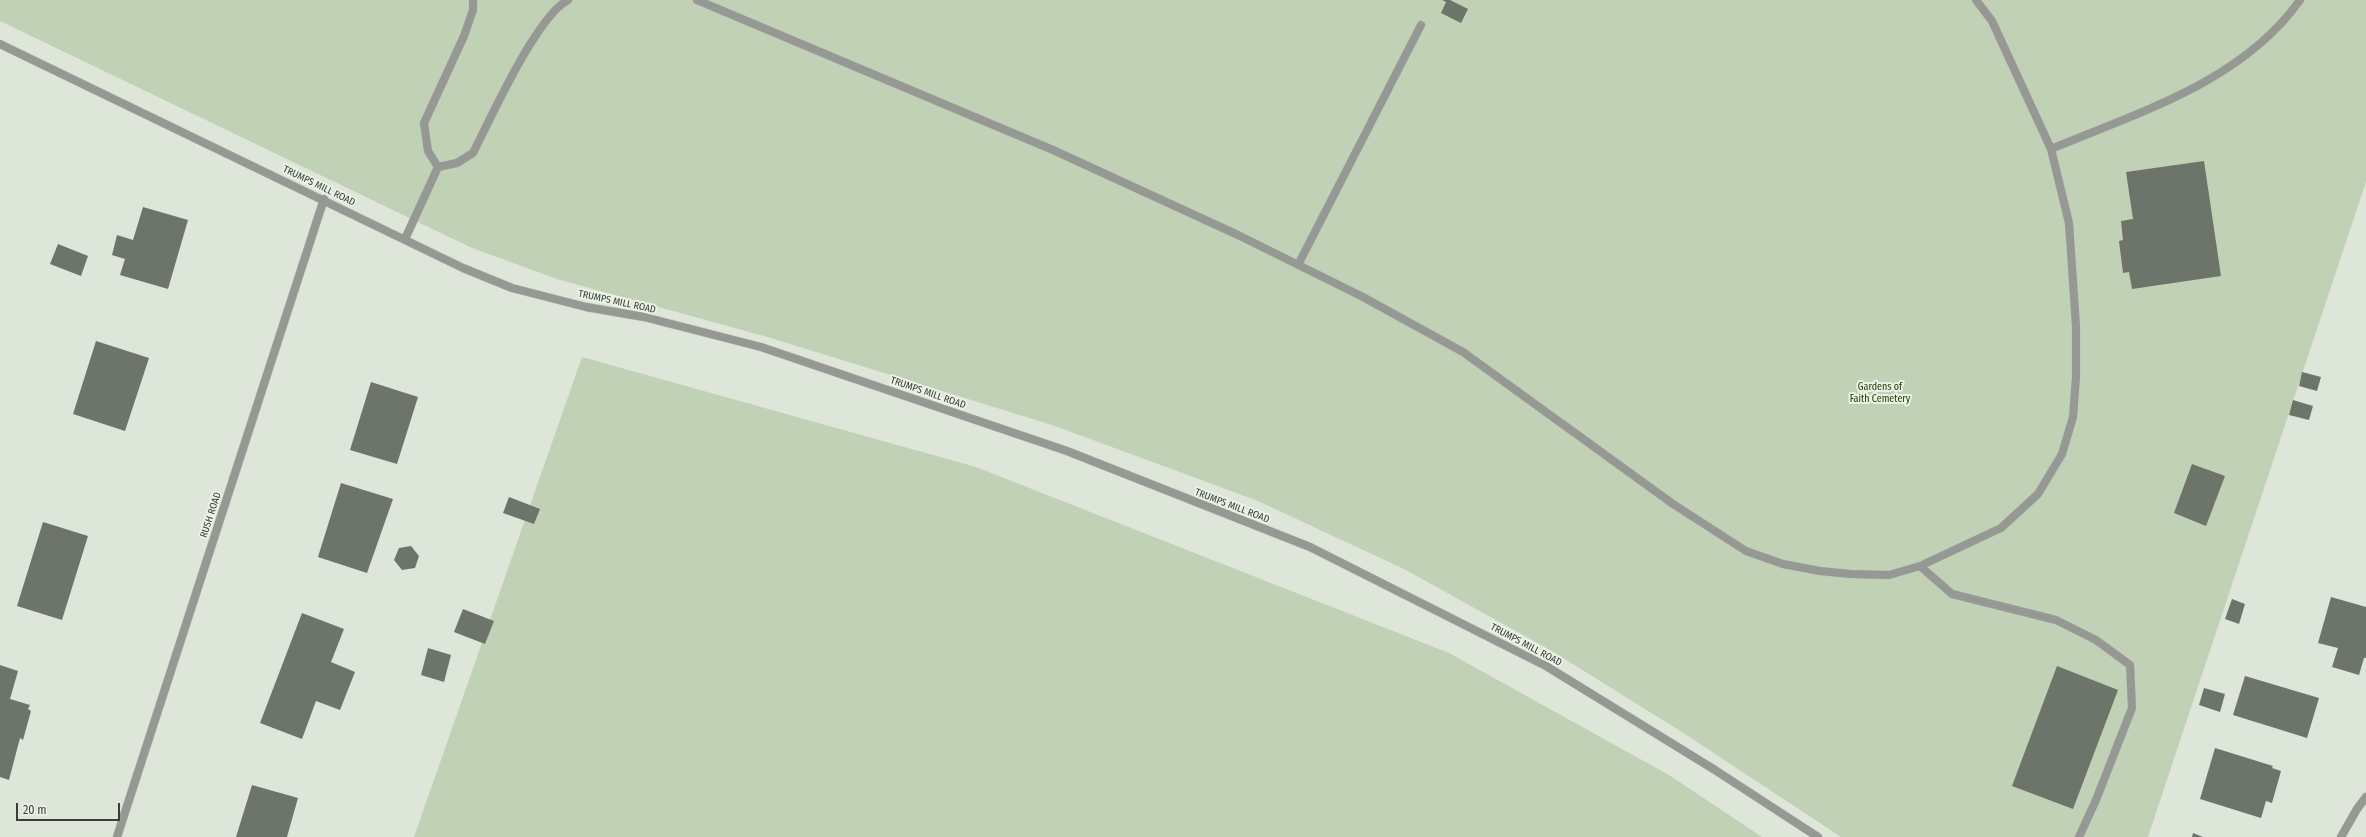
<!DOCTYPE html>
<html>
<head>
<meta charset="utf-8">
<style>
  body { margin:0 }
  #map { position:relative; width:2366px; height:837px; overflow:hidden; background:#dee5d9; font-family:"Fira Sans Condensed",sans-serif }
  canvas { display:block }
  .scale { position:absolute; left:16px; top:803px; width:104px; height:18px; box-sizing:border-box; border:2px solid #3a3d38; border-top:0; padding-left:5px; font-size:12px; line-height:14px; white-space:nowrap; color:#3a3d38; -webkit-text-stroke:3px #ebf2e6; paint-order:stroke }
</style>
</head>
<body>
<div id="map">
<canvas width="2366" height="837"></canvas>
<div class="scale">20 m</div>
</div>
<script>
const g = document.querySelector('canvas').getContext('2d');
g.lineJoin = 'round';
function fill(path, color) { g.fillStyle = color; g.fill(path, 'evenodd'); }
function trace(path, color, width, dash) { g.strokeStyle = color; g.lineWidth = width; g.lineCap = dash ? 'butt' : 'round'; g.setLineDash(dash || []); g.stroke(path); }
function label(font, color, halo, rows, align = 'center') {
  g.font = font + ' "Fira Sans Condensed",sans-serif'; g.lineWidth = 4; g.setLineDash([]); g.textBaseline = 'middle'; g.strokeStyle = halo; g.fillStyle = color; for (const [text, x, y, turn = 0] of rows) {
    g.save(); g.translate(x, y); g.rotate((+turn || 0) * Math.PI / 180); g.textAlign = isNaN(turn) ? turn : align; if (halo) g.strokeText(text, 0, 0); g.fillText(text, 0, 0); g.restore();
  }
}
const green = new Path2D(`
  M0 0H2366V182L2148 837H1841L1685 734 1552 651 1404 569 1258 501 1055 426 771 338 557 279 472 248 0 21Z
  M582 357 976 467 1449 653 1669 775 1762 837H414Z`);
const building = new Path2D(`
  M1442 0H1450L1468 9 1461 23 1441 13 1446 2Z
  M2204 161 2221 276 2132 289 2129 272 2123 273 2119 241 2123 240 2121 221 2133 219 2126 172Z
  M143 207 188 220 168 289 120 275 125 259 112 255 117 235 133 240Z
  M58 244 88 256 81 276 50 264Z
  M96 341 149 358 125 431 73 414Z
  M2302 372 2321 377 2317 391 2299 386Z
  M371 382 418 397 397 464 350 450Z
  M2293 400 2313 406 2309 420 2289 415Z
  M2192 464 2225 476 2206 526 2174 513Z
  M341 483 393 499 367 573 318 557Z
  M509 497 540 509 534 524 503 513Z
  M43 522 88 536 62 620 17 606Z
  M411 546 419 556 415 568 402 570 394 560 399 548Z
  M2331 597 2366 607V658H2364L2359 675 2332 667 2338 648 2318 643Z
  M2232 599 2245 604 2239 624 2225 619Z
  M463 609 494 621 485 644 454 632Z
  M302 613 344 629 331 662 355 672 340 710 316 701 302 739 260 723Z
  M428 648 451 655 444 682 421 675Z
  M0 665 18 671 10 699 30 705 28 709 31 711 23 740 20 738 9 780 0 777Z
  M2057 666 2118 690 2073 809 2012 786Z
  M2245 676 2319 698 2307 738 2233 715Z
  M2204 688 2225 694 2220 712 2199 705Z
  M2215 748 2273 766 2272 768 2281 771 2272 803 2266 801 2261 818 2200 799Z
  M252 785 298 798 287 837H236Z
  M2193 833 2203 837H2192Z`);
const lane = new Path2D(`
  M697 0 1053 150 1238 235 1363 297 1463 352 1673 504 1746 551 1783 564 1820 571 1850 574 1889 575 1920 566 2001 528 2038 494 2062 454 2073 417 2076 377V326L2069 223 2051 149 1992 21 1976 0
  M2051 149C2139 112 2242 82 2300 0
  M438 167 457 163 473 153C491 118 536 17 568 0
  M438 167 428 151 424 123 464 36 473 10V0
  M405 239 438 167
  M1298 265 1421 25
  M1920 566 1952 594 2056 620 2096 640 2130 665 2132 708 2096 800 2079 837`);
const street = new Path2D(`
  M0 44 463 268 512 288 586 307 644 317 761 347 1067 451 1310 547 1546 666 1715 770 1818 837
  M117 837 324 199
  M2341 837 2357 809 2366 797`);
const streetNames = [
  ["TRUMPS MILL ROAD",319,186,26],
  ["TRUMPS MILL ROAD",617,302,12],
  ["TRUMPS MILL ROAD",928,393,19],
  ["TRUMPS MILL ROAD",1232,506,21],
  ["RUSH ROAD",211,515,-72],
  ["TRUMPS MILL ROAD",1526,645,28]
];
const parkNames = [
  ["Gardens of",1880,387],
  ["Faith Cemetery",1880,399]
];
fill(green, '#c1d1b5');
fill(building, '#6d7469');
trace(lane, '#bdc3b9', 9);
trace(street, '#bdc3b9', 9);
trace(lane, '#959893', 8);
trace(street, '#959893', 8);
label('10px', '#3a3d38', '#ebf2e6', streetNames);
label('10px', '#223b02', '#ebf2e6', parkNames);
</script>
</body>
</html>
